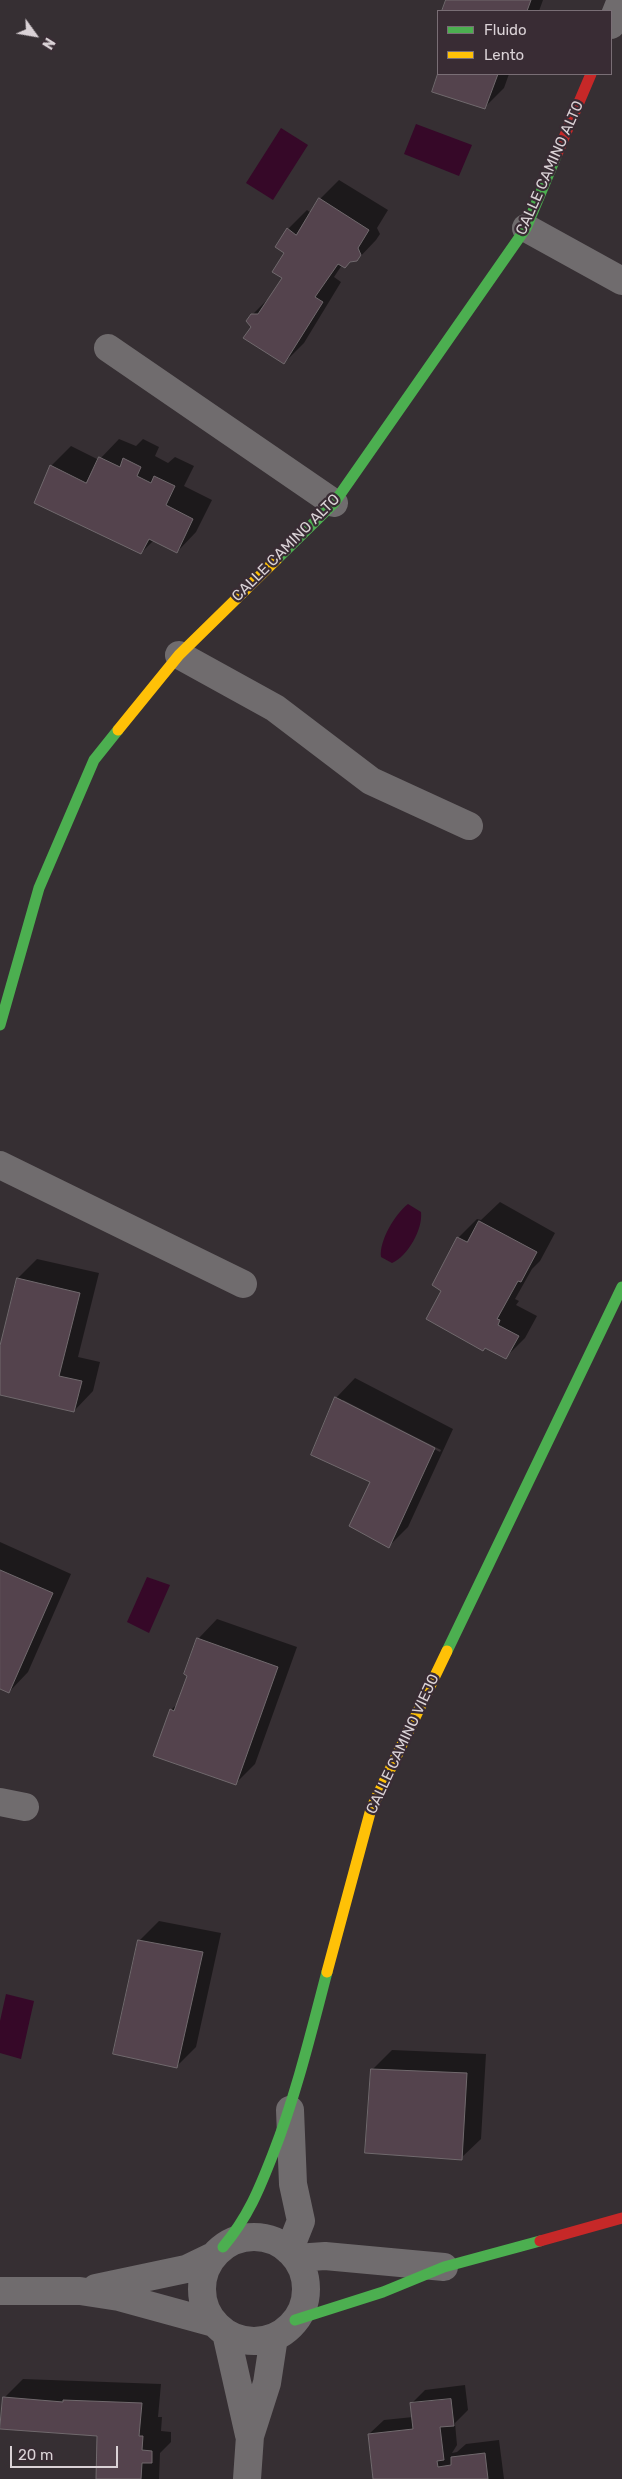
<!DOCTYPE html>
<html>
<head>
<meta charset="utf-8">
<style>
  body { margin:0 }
  #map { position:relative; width:622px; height:2479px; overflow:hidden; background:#362f33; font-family:Rubik,sans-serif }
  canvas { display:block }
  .legend { position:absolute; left:437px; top:10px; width:175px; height:65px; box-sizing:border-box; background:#392c34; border:1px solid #796e75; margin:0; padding:6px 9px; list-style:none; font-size:15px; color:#dad2d6 }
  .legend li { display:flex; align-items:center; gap:10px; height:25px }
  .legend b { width:25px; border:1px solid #796e75 }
  .north { position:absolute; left:10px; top:10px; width:50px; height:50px; -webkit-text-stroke:4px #392c34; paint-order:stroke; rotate:122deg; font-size:14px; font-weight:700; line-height:20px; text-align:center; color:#dad2d6 }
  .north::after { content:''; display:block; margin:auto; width:18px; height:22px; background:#dad2d6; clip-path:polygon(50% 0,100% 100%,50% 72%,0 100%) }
  .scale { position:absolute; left:10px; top:2446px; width:108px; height:22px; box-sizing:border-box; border:2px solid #dad2d6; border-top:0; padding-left:6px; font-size:15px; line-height:18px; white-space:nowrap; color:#dad2d6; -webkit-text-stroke:4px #392c34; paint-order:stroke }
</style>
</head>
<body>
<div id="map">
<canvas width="622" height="2479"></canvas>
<ul class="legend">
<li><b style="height:6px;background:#4caf50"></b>Fluido</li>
<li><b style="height:6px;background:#ffc107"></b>Lento</li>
</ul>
<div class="north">N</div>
<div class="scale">20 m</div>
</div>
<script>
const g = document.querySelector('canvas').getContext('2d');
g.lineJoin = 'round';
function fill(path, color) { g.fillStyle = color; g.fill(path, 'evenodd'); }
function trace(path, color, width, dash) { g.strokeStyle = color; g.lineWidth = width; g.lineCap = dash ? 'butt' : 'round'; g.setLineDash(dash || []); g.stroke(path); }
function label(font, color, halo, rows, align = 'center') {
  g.font = font + ' Rubik,sans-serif'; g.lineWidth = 4.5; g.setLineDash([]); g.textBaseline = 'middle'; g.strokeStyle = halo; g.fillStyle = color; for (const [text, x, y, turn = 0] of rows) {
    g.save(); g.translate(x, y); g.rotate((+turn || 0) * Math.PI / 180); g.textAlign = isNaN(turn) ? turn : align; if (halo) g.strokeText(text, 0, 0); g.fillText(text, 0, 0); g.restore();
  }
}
const water = new Path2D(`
  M416 124 472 145 459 176 404 154Z
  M281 128 308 145 273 200 246 183Z
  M408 1204 421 1212C423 1229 408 1256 392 1263L381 1257C379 1241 395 1214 408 1204Z
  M147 1577 170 1585 149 1633 127 1622Z
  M6 1994 34 2001 21 2059 0 2053V2021Z`);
const shadow = new Path2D(`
  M447 0H543L539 11H443Z
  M439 74H509L504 88 484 108 433 91Z
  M339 180 388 210 377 228 380 234 376 240 357 260 342 265 334 277 341 282 304 343 284 363 252 327V315L272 295 284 277 288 229 307 210 311 213 320 199Z
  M119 439 136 446 143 439 159 447 155 456 168 463 175 457 194 466 184 486 212 500 196 532 177 552 154 540 141 553 36 502 51 466 71 446 99 460Z
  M500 1202 555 1233 540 1261 532 1269 515 1299 519 1301 516 1305 537 1316 525 1338 506 1357 443 1290 458 1238 477 1219 481 1220Z
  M37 1259 99 1273 78 1357 100 1362 93 1391 74 1411 0 1394V1351L18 1278Z
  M355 1378 453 1429 408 1527 389 1546 372 1481 336 1398ZM343 1400 441 1450 440 1452 343 1403Z
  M0 1542 71 1574 28 1672 9 1692 0 1688Z
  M217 1619 297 1647 255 1764 235 1784 171 1710 179 1702 198 1639Z
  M159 1921 221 1933 196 2047 177 2066 140 1940Z
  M392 2050 486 2054 481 2139 461 2158 373 2069Z
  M23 2379 161 2384 158 2417H162L161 2431 171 2432V2442L160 2453 159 2479H97L98 2435 4 2398Z
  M465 2385 468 2410 455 2423 457 2445 452 2453 457 2452 466 2444 499 2440 504 2479H374L369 2434 384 2420 413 2417 411 2404 425 2390Z`);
const building = new Path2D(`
  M446 0H531L527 11H442Z
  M438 73V74H498L485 109 432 92Z
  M319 198 369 230 358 248 361 255 357 261 350 262 345 268 338 264 315 297 323 302 284 364 243 338 251 327 246 321 251 314H258L282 278 272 272 284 253 275 247 287 228 296 235Z
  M99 457 120 467 123 458 141 467 137 476 151 483 154 476 175 486 166 505 193 519 177 553 149 539 141 554 34 503 50 465 86 483Z
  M479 1221 537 1252 521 1282 518 1281 497 1319 500 1320 498 1325 519 1336 506 1359 485 1348 483 1351 426 1319 441 1291 432 1285 457 1237 467 1242Z
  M17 1278 80 1293 59 1376 82 1381 74 1412 0 1395V1346Z
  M335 1397 435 1448 389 1548 349 1526 370 1482 311 1455Z
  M0 1570 53 1593 9 1693 0 1689Z
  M197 1638 278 1667 236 1785 153 1756 170 1709 174 1711 187 1676 184 1674Z
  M138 1940 203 1952 177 2068 113 2054Z
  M371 2069 467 2073 462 2160 365 2153Z
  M3 2397 63 2402V2400L142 2403 139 2436H143L142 2450 152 2451V2463H142L141 2479H96L97 2436 0 2429Z
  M451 2399 454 2426 440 2427 444 2460 437 2461 438 2467 451 2465V2457L485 2453 488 2479H373L368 2434 413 2429 410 2403Z`);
const street = new Path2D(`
  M611 25 621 0
  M526 228 622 281
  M108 348 334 503
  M179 655 275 708 371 781 469 826
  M0 1165 243 1284
  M0 1802 25 1807
  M202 2289a52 52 0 1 1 104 0a52 52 0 1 1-104 0Z
  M289 2251 301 2221 293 2184 290 2110
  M296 2258 325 2256 444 2267
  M96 2288 186 2269 213 2256
  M0 2291H80L119 2297 214 2323
  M226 2333 249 2435
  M247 2479 250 2436 267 2383 274 2337`);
const fast = new Path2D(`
  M277 559 334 503 526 228 557 154
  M0 1025 39 888 94 760 118 730
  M447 1651 622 1287
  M223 2247C248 2217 259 2190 273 2154 296 2095 311 2033 327 1972
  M295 2320 383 2292 444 2267 540 2241`);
const slow = new Path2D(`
  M118 730 179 655 277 559
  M327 1972 371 1809 447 1651`);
const jam = new Path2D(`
  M557 154 591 74
  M540 2241 622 2218`);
const streetNames = [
  ["CALLE CAMINO ALTO",550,168,-66],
  ["CALLE CAMINO ALTO",286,548,-45],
  ["CALLE CAMINO VIEJO",403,1744,-65]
];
fill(water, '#360828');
fill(shadow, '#0007');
fill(building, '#54434d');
trace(building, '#70696d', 1);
trace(street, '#706c6e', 28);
trace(fast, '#4caf50', 11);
trace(slow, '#ffc107', 11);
trace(jam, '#c62828', 11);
label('15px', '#dad2d6', '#392c34', streetNames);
</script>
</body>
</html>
